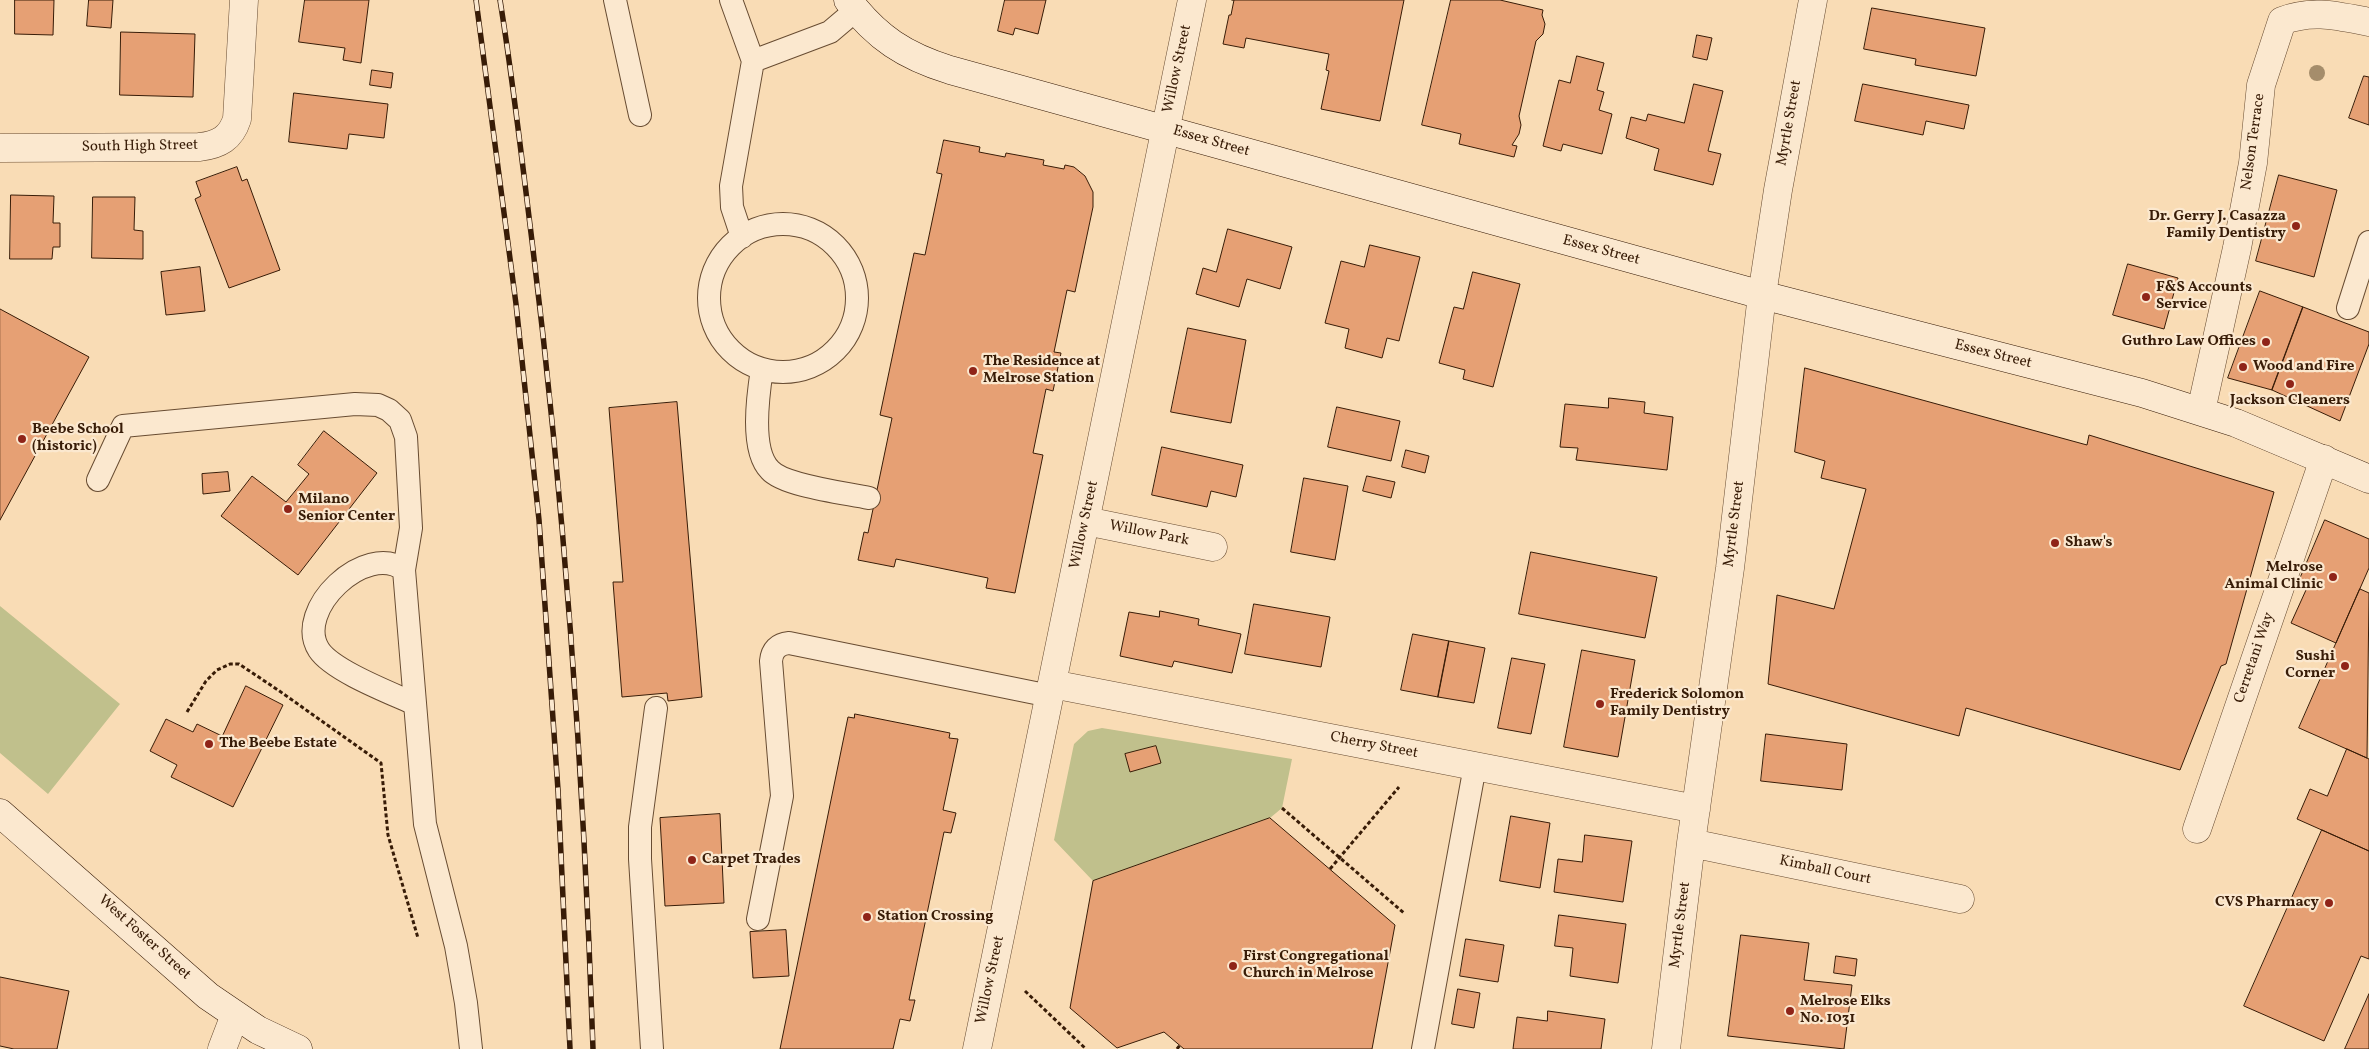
<!DOCTYPE html>
<html>
<head>
<meta charset="utf-8">
<style>
  body { margin:0 }
  canvas { display:block; background:#f9dcb5 }
</style>
</head>
<body>
<canvas width="2369" height="1049"></canvas>
<script>
const g = document.querySelector('canvas').getContext('2d');
g.lineJoin = 'round';
function fill(path, color) { g.fillStyle = color; g.fill(path, 'evenodd'); }
function trace(path, color, width, dash) { g.strokeStyle = color; g.lineWidth = width; g.lineCap = dash ? 'butt' : 'round'; g.setLineDash(dash || []); g.stroke(path); }
function label(font, color, halo, rows, align = 'center') {
  g.font = font + ' Vollkorn,serif'; g.lineWidth = 4.5; g.setLineDash([]); g.textBaseline = 'middle'; g.strokeStyle = halo; g.fillStyle = color; for (const [text, x, y, turn = 0] of rows) {
    g.save(); g.translate(x, y); g.rotate((+turn || 0) * Math.PI / 180); g.textAlign = isNaN(turn) ? turn : align; if (halo) g.strokeText(text, 0, 0); g.fillText(text, 0, 0); g.restore();
  }
}
const green = new Path2D(`
  M0 606 120 704 48 794 0 753Z
  M1102 728 1292 759 1282 808 1270 818 1093 881 1054 840 1074 744 1088 731Z`);
const building = new Path2D(`
  M15 0H54L53 35 15 34Z
  M89 0H113L111 28 87 26Z
  M305 0H369L361 63 343 60 345 48 299 42Z
  M1005 0H1046L1038 34 1015 28 1013 35 998 31Z
  M1232 0H1404L1380 121 1321 109 1329 71 1326 70 1329 54 1246 38 1244 48 1223 44 1229 15H1231L1234 0Z
  M1451 0H1500L1543 10 1542 15 1545 24 1543 34 1536 41 1519 116 1521 125 1519 134 1512 145 1517 146 1514 157 1459 144 1461 134 1422 125Z
  M1872 8 1985 28 1976 76 1915 65 1916 59 1864 49Z
  M121 32 195 34 193 97 120 95Z
  M1697 35 1712 38 1707 60 1693 57Z
  M1577 56 1604 63 1597 90 1604 92 1599 110 1612 114 1602 154 1563 144 1561 151 1543 146 1559 80 1570 83Z
  M372 70 393 73 391 88 370 85Z
  M2364 76 2369 77V125L2349 118Z
  M1694 84 1723 91 1708 151 1721 154 1713 185 1654 170 1659 149 1626 138 1631 117 1646 121 1648 114 1684 123Z
  M1863 84 1969 105 1964 129 1926 121 1923 135 1855 121Z
  M294 93 388 104 384 138 349 134 347 149 289 142Z
  M944 140 980 147 979 152 1005 157 1006 153 1044 160 1043 165 1064 169 1065 165 1074 167 1085 176 1093 192V207L1075 292 1067 290 1054 352 1061 353 1053 391 1046 389 1033 453 1043 455 1015 593 986 588 988 578 896 559 894 567 858 560 864 532 868 533 892 418 880 415 914 253 925 255 942 174 937 173Z
  M237 167 242 181 247 179 280 270 229 288 195 199 201 196 196 182Z
  M2279 175 2337 190 2314 277 2256 261Z
  M11 195 54 196 53 223H60V247H53L52 259H10Z
  M93 197H135L134 230 143 231V259L92 258Z
  M1228 229 1292 247 1280 289 1247 279 1239 307 1196 294 1203 268 1216 272Z
  M1370 245 1420 257 1399 341 1387 338 1382 358 1345 348 1349 329 1325 323 1341 261 1364 267Z
  M2128 264 2178 278 2164 329 2113 315Z
  M200 267 205 311 166 315 161 272Z
  M1473 272 1520 284 1493 387 1463 379 1465 370 1439 363 1454 307 1463 309Z
  M2260 291 2303 307 2272 390 2228 378Z
  M2303 307 2369 332V344L2340 421 2272 390Z
  M0 309 89 357 0 520Z
  M1188 328 1246 340 1231 423 1171 412Z
  M1805 368 2087 445 2089 435 2274 492 2226 664 2221 666 2180 770 1966 708 1959 736 1768 684 1777 595 1834 609 1866 489 1821 478 1825 461 1795 452Z
  M1609 398 1645 402 1644 413 1673 417 1667 470 1576 460 1578 448 1560 447 1565 404 1608 408Z
  M677 402 702 697 668 701 667 693 622 697 613 582H623L609 408Z
  M1337 407 1400 421 1391 461 1328 447Z
  M324 431 377 473 298 575 221 516 252 476 286 502 309 474 298 465Z
  M1162 447 1243 465 1236 497 1211 491 1207 507 1152 495Z
  M1406 450 1429 456 1425 473 1402 467Z
  M228 472 230 491 203 494 202 474Z
  M1367 476 1395 482 1391 498 1363 491Z
  M1304 478 1348 486 1335 560 1291 552Z
  M2325 520 2369 539V568L2336 643 2291 623 2306 590 2297 586Z
  M1531 552 1657 577 1645 638 1519 614Z
  M2360 589 2369 593 2367 758 2299 728Z
  M1254 604 1330 617 1321 667 1245 654Z
  M1160 611 1199 619 1198 625 1241 634 1232 673 1174 661 1172 667 1120 656 1129 612 1159 617Z
  M1413 634 1449 641 1438 697 1401 690Z
  M1449 641 1485 648 1474 703 1438 697Z
  M1582 650 1635 660 1618 757 1564 747Z
  M1512 658 1545 664 1531 734 1498 728Z
  M246 686 283 705 233 807 171 777 177 765 150 751 166 719 193 732 197 724 222 736Z
  M855 714 950 733 949 738 958 739 943 810 956 813 951 833 944 832 909 1000H915L910 1021 900 1019 893 1049H780L848 717 854 718Z
  M1766 734 1847 744 1842 790 1761 781Z
  M1156 746 1161 763 1130 772 1125 754Z
  M2347 749 2369 759V851L2297 819 2310 789 2327 796Z
  M720 814 724 903 665 906 660 818Z
  M1511 816 1550 823 1540 888 1500 881Z
  M1270 818 1395 925 1372 1049H1184L1164 1032 1117 1048 1070 1008 1093 881Z
  M2322 830 2369 851V959L2361 956 2324 1041 2244 1006Z
  M1585 835 1632 841 1623 902 1554 892 1558 859 1582 862Z
  M1559 915 1626 924 1618 983 1570 976 1573 948 1555 946Z
  M786 930 789 976 753 978 750 932Z
  M1741 935 1809 943 1804 980 1852 985 1844 1049 1728 1036Z
  M1466 939 1504 945 1498 982 1460 976Z
  M1836 956 1857 959 1855 976 1834 973Z
  M0 977 69 991 57 1049H14L0 1046Z
  M1458 989 1480 993 1474 1028 1452 1024Z
  M2369 994V1049H2345Z
  M1548 1011 1605 1019 1601 1049H1513L1517 1017 1547 1021Z`);
const path = new Path2D(`
  M187 712 206 681 217 670 230 664H239L278 690 381 763 388 835 418 938
  M1282 808 1404 913
  M1330 869 1399 787
  M1025 991 1086 1049
  M1177 1049 1180 1045`);
const lane = new Path2D(`
  M615 0 640 115
  M731 0 753 61
  M709 298a74 74 0 1 1 148 0a74 74 0 1 1-148 0Z
  M742 237 732 207 731 186 753 61 830 32 856 10
  M2348 308 2369 242
  M762 369C758 395 750 450 770 470 784 486 846 493 869 498
  M98 480 123 426 355 404 378 405 389 410 400 420 406 437 411 528 404 570 425 824 456 946 466 1003 471 1049
  M404 570C366 541 293 610 319 650 333 671 391 693 415 704
  M758 919 782 796 771 661C772 650 778 644 789 643L1050 696
  M652 1049 640 859V827L656 708
  M1423 1049 1475 766`);
const street = new Path2D(`
  M0 148 199 147C219 145 231 138 237 119L244 0
  M2201 411 2237 248 2253 163 2261 85 2282 21C2312 9 2338 16 2369 22
  M1086 521 1213 547
  M1052 684 1696 809
  M2197 829 2324 459
  M1691 843 1960 899
  M222 1049 235 1015
  M977 1049 1192 0
  M1666 1049 1691 843 1730 568 1762 295 1778 190 1813 0`);
const secondary = new Path2D(`
  M848 0C877 38 905 56 950 70L1762 295 2142 393 2236 423 2369 479
  M0 813 208 996 258 1030 298 1049`);
const rail = new Path2D(`
  M476 0 516 304 539 520 558 790 570 1049
  M500 0C513 80 522 161 532 241 565 510 584 779 593 1049`);
const trees = [
  [2317,73]
];
const markers = [
  [2296,226,5,"#8f2418"],
  [2146,297,5,"#8f2418"],
  [2266,342,5,"#8f2418"],
  [2243,367,5,"#8f2418"],
  [973,371,5,"#8f2418"],
  [2290,384,5,"#8f2418"],
  [22,439,5,"#8f2418"],
  [288,509,5,"#8f2418"],
  [2055,543,5,"#8f2418"],
  [2333,577,5,"#8f2418"],
  [2345,666,5,"#8f2418"],
  [1600,704,5,"#8f2418"],
  [209,744,5,"#8f2418"],
  [692,860,5,"#8f2418"],
  [2329,903,5,"#8f2418"],
  [867,917,5,"#8f2418"],
  [1233,966,5,"#8f2418"],
  [1790,1011,5,"#8f2418"]
];
const streetNames = [
  ["Willow Street",1178,69,-78],
  ["Myrtle Street",1790,123,-80],
  ["Essex Street",1211,142,16],
  ["Nelson Terrace",2254,142,-82],
  ["South High Street",140,147,-1],
  ["Essex Street",1601,251,15],
  ["Essex Street",1993,355,14],
  ["Myrtle Street",1735,524,-83],
  ["Willow Street",1085,525,-78],
  ["Willow Park",1149,534,11],
  ["Cerretani Way",2255,658,-71],
  ["Cherry Street",1374,746,11],
  ["Kimball Court",1825,871,12],
  ["Myrtle Street",1681,925,-83],
  ["West Foster Street",144,938,42],
  ["Willow Street",991,980,-78]
];
const poiNames = [
  ["Dr. Gerry J. Casazza",2286,217,"right"],
  ["Family Dentistry",2286,234,"right"],
  ["F&S Accounts",2156,288],
  ["Service",2156,305],
  ["Guthro Law Offices",2256,342,"right"],
  ["The Residence at",983,362],
  ["Melrose Station",983,379],
  ["Wood and Fire",2253,367],
  ["Jackson Cleaners",2290,401,"center"],
  ["Beebe School",32,430],
  ["(historic)",32,447],
  ["Milano",298,500],
  ["Senior Center",298,517],
  ["Shaw's",2065,543],
  ["Melrose",2323,568,"right"],
  ["Animal Clinic",2323,585,"right"],
  ["Sushi",2335,657,"right"],
  ["Corner",2335,674,"right"],
  ["Frederick Solomon",1610,695],
  ["Family Dentistry",1610,712],
  ["The Beebe Estate",219,744],
  ["Carpet Trades",702,860],
  ["CVS Pharmacy",2319,903,"right"],
  ["Station Crossing",877,917],
  ["First Congregational",1243,957],
  ["Church in Melrose",1243,974],
  ["Melrose Elks",1800,1002],
  ["No. 1031",1800,1019]
];
fill(green, '#c0c08c');
fill(building, '#e6a074');
trace(building, '#381c07', 1);
trace(lane, '#684c32', 24);
trace(street, '#684c32', 29);
trace(secondary, '#381c07', 29);
trace(path, '#381c07', 3, [4, 2.5]);
trace(lane, '#fbe8cf', 22);
trace(street, '#fbe8cf', 28);
trace(secondary, '#fbe8cf', 28);
trace(rail, '#381c07', 5.5);
trace(rail, '#fbe8cf', 4, [11]);
g.fillStyle = '#a58d6b';
for (const [x, y] of trees) { g.beginPath(); g.arc(x, y, 8, 0, 2 * Math.PI); g.fill(); }
for (const [x, y, r, color] of markers) { const dot = new Path2D(); dot.arc(x, y, r, 0, 2 * Math.PI); g.fillStyle = color; g.fill(dot); trace(dot, '#fbe8cf', 2); }
label('15px', '#381c07', '#fbe8cf', streetNames);
label('bold 15px', '#381c07', '#fbe8cf', poiNames, 'left');
</script>
</body>
</html>
